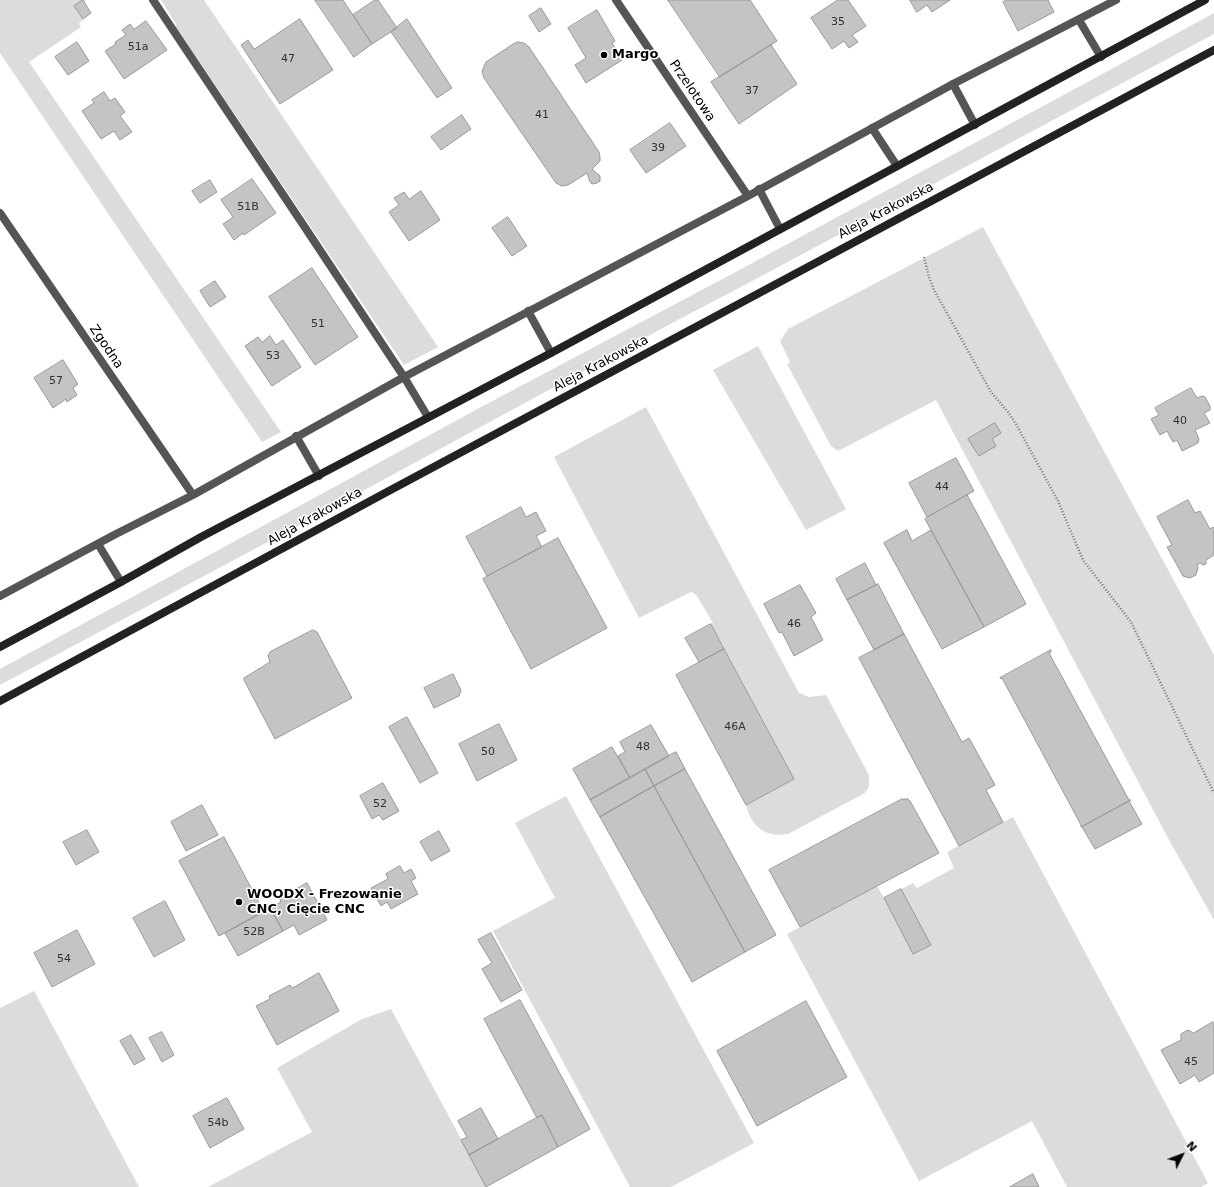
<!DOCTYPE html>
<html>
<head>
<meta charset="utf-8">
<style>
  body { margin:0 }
  #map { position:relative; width:1214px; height:1187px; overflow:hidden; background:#fff; font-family:"DejaVu Sans",sans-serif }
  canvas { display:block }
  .north { position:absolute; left:1162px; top:1135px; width:40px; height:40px; -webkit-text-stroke:3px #fff; paint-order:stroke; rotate:48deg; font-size:11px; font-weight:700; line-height:16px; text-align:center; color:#000 }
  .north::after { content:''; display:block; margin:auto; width:14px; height:18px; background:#000; clip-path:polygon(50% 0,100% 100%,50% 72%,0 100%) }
</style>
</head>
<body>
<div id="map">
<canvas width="1214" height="1187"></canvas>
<div class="north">N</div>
</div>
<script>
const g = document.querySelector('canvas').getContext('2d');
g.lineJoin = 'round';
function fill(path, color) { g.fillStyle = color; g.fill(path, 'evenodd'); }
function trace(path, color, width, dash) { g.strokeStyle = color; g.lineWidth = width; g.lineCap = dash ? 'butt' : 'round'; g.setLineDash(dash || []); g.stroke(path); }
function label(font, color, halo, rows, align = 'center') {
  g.font = font + ' "DejaVu Sans",sans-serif'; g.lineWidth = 3; g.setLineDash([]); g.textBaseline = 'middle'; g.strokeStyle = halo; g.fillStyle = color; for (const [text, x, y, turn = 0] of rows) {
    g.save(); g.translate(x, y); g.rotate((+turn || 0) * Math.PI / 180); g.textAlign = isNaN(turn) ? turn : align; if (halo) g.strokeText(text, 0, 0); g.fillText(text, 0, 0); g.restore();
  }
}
const green = new Path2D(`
  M0 0H86L84 2 83 0 74 6 83 20 79 23 81 27 29 62 281 432 262 442 0 53Z
  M161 0H204L438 347 404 365 176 27V24Z
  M1214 13V34L739 288 674 322 335 506 0 685V669L483 406 730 275 1095 78Z
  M983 227 1214 655V920L1168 838 936 400 838 451 831 446 787 364 790 362 780 341 788 329Z
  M758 346 846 509 806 530 713 370Z
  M646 407 799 693 809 697 826 695 869 775V787L865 793 788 834C765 838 751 826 746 805L794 779 711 624 713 623 697 596 692 592 689 593 639 618 554 457Z
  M566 796 754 1143 671 1187H630L493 931 555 898 515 823Z
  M1013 817 1208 1183 1201 1187H1067L1032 1121 919 1181 787 934 877 886 884 898 913 883 917 888 954 868 947 852Z
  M34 991 139 1187H0V1008Z
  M391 1009 487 1187H208L312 1132 277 1068 362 1019Z`);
const building = new Path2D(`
  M83 0 91 13 83 19 74 6Z
  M315 0H343L372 44 354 57Z
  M375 0H378L397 28 372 44 353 15Z
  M668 0H750L777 41 720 77Z
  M838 0H848L866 26 852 35 858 42 849 48 844 41 832 49 811 18Z
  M910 0H950L932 12 927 5 917 12Z
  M1007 0H1048L1054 12 1018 31 1003 2Z
  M541 8 551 24 539 32 529 16Z
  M597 10 615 41 612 43 622 60 586 83 575 65 586 58 568 28Z
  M300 19 333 70 280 104 241 45 248 40 254 49Z
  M407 19 452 88 437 98 391 32Z
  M146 21 167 50 124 79 105 51 116 44 115 42 126 35 122 30 130 24 134 29Z
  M77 42 89 61 68 75 55 57Z
  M518 42 524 43 529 47 599 152 600 157V161L592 169 600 176V181L597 183 592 184 590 182 587 173 568 185 562 186 556 183 484 78 482 71 486 62 513 44Z
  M771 45 797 84 739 124 711 82Z
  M104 92 110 101 115 98 125 112 120 116 132 132 120 140 114 131 101 139 82 111 94 103 92 100Z
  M462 115 471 129 441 150 431 137Z
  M670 123 686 146 646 173 630 150Z
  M252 179 276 213 244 235 243 233 234 240 223 224 233 217 221 200Z
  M210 180 217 192 200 203 192 191Z
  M421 191 440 220 409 241 389 212 399 205 394 198 404 192 409 199Z
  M508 217 527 246 512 256 492 228Z
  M312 268 358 337 315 365 269 297Z
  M215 281 226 297 210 307 200 291Z
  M270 336 276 345 283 340 301 367 272 386 245 346 258 337 262 342Z
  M63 360 78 384 73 388 77 395 67 402 66 399 53 408 34 378Z
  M1191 388 1197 398 1202 396 1205 397 1210 406V410L1204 413 1210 423 1195 430 1199 439 1198 443 1182 451 1177 440 1173 442 1167 431 1160 435 1151 419 1159 415 1155 408Z
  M995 423 1001 433 992 439 996 446 979 456 968 439Z
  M956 458 974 491 927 517 909 483Z
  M967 495 1026 604 984 627 925 519Z
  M1188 500 1195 513 1200 511 1210 529 1213 527 1214 529V555L1206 560V564L1203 565 1200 563 1197 565 1198 568 1196 575 1190 578 1183 576 1167 547 1172 545 1157 517Z
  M521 507 526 517 536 512 546 531 536 536 542 547 487 576 466 537Z
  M907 530 912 541 931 530 984 627 942 649 884 543Z
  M558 538 607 628 531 669 483 579Z
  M865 563 876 585 847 600 836 579Z
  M878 584 904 634 874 650 847 600Z
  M800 585 816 613 811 617 823 640 794 656 782 632 779 633 764 604Z
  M711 624 724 649 699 662 685 638Z
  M313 630 317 632 352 698 275 739 244 680V678L270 662 268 656 270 652Z
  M904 634 962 742 969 738 995 785 986 790 1003 822 959 846 859 658Z
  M724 649 794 779 746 805 676 675Z
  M1051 650V652L1049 653 1129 800H1131L1081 827V825L1002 678 1001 679 1000 678Z
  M453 674 461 690 459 696 434 708 424 688Z
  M407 717 438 773 420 783 389 727Z
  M499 724 517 760 477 781 459 744Z
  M651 725 669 756 630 778 618 756 625 752 620 742Z
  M612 747 630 778 590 800 573 769Z
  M676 752 685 769 654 786 645 769Z
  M645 769 654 786 600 817 590 800Z
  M685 769 776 935 745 952 654 786Z
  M383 783 399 811 383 820 379 815 372 819 360 796Z
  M654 786 745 952 692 982 600 817Z
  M902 799H908L910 801 939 853 800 927 769 870Z
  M1129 801 1142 824 1095 849 1082 827Z
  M202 805 218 835 186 851 171 822Z
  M87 830 99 852 76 865 63 842Z
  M439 831 450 851 431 861 420 842Z
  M224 837 264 912 219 936 179 861Z
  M400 866 404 873 411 869 416 878 411 881 418 894 391 909 387 902 381 906 371 888 388 879 386 874Z
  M307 883 327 920 299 935 294 925 283 931 270 908 281 902 280 899Z
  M901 889 931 945 913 954 884 898Z
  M165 901 185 940 154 957 133 918Z
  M270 908 283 931 238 956 225 933Z
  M77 930 95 964 52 987 34 953Z
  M491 933 522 990 501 1002 482 969 492 963 478 940Z
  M319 973 339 1011 277 1045 256 1006 270 999 269 996 290 985 292 988Z
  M520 1000 590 1129 558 1147 542 1115 537 1118 484 1019Z
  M806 1001 847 1077 757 1126 717 1051Z
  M1213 1022 1214 1024V1073L1199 1082 1195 1075 1180 1084 1161 1050 1181 1040V1034L1186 1031 1189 1030 1193 1033Z
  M162 1032 174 1055 162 1062 149 1038Z
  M131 1035 145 1059 134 1065 120 1041Z
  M227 1098 244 1129 210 1148 193 1116Z
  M481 1108 498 1139 469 1155 461 1140 467 1137 458 1121Z
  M542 1115 558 1147 486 1187 469 1155Z
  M1033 1174 1039 1187H1010Z`);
const path = new Path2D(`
  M924 257 929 277 934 290 991 392 1008 412 1016 424 1058 501 1083 560 1131 622 1214 793`);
const service = new Path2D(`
  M153 0 308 232 404 377 428 417
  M1079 20 1101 57
  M953 84 975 125
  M872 128 897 166
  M759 189 780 229
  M528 311 551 353
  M296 436 319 476`);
const minor = new Path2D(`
  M616 0 748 196
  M0 213 193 495
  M98 544 121 582
  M0 596 114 535 193 495 404 377 748 196 953 84 1116 0`);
const secondary = new Path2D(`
  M0 647 121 582 201 537 551 353 1205 0
  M0 701 385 493 1214 50`);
const markers = [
  [604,55,4,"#000"],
  [239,902,4,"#000"]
];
const numberNames = [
  ["35",838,22],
  ["51a",138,47],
  ["47",288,59],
  ["37",752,91],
  ["41",542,115],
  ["39",658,148],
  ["51B",248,207],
  ["51",318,324],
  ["53",273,356],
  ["57",56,381],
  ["40",1180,421],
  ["44",942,487],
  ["46",794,624],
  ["46A",735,727],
  ["48",643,747],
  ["50",488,752],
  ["52",380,804],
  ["52B",254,932],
  ["54",64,959],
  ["45",1191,1062],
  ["54b",218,1123]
];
const poiNames = [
  ["Margo",612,55],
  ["WOODX - Frezowanie",247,895],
  ["CNC, Cięcie CNC",247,910]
];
const streetNames = [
  ["Przelotowa",692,91,56],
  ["Aleja Krakowska",886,211,-28],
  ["Zgodna",106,347,56],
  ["Aleja Krakowska",601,364,-28],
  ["Aleja Krakowska",315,517,-29]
];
fill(green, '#dcdcdc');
fill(building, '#c4c4c4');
trace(building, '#999', 1);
trace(path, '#777', 2.5, [1, 2]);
trace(service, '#555', 8);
trace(minor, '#555', 8);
trace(secondary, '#222', 8);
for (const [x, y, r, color] of markers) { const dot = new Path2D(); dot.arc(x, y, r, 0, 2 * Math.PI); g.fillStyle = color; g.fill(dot); trace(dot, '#fff', 1.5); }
label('11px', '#313131', null, numberNames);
label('bold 13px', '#000', '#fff', poiNames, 'left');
label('13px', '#000', '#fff', streetNames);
</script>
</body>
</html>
